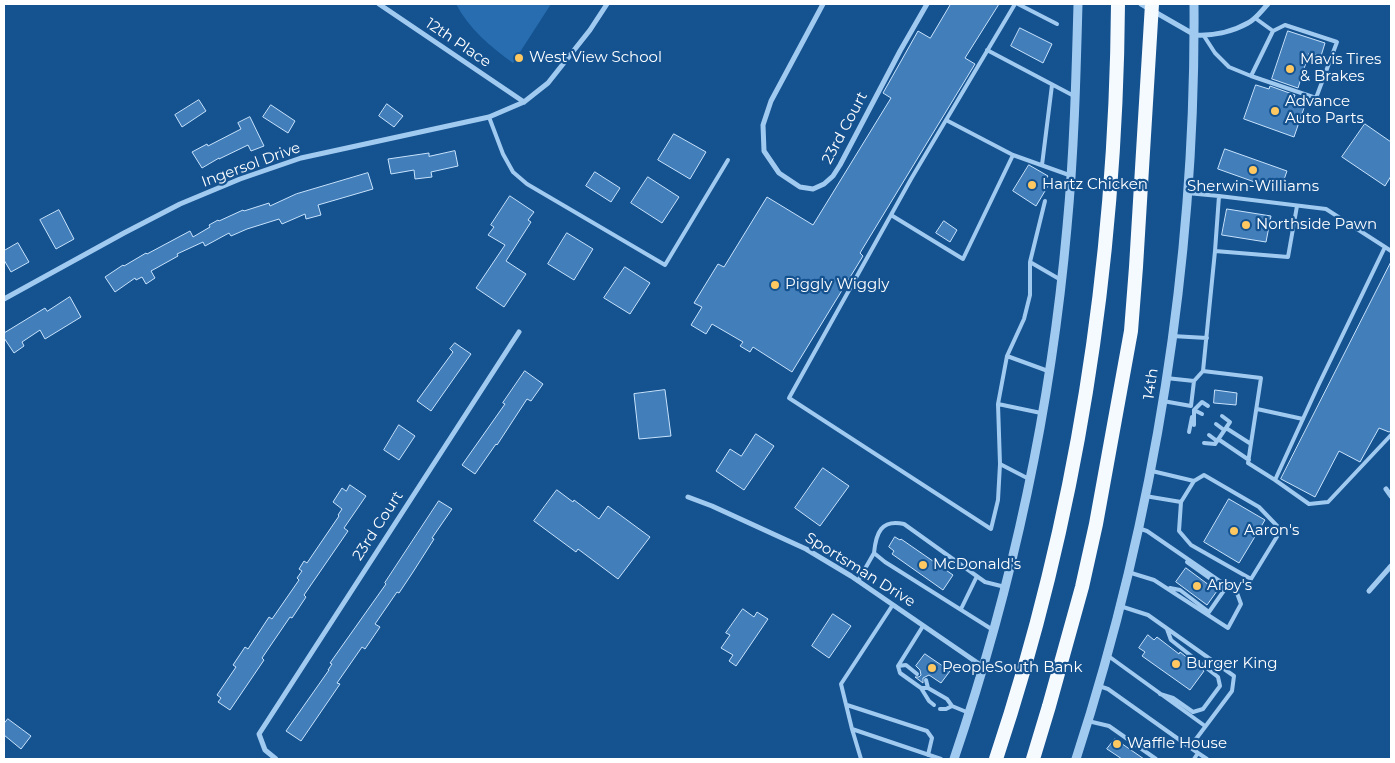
<!DOCTYPE html>
<html>
<head>
<meta charset="utf-8">
<style>
  body { margin:0 }
  #map { position:relative; width:1395px; height:763px; overflow:hidden; background:#155290; font-family:Montserrat,sans-serif }
  canvas { display:block }
  .frame { position:absolute; inset:0; border:5px solid #fff; pointer-events:none }
</style>
</head>
<body>
<div id="map">
<canvas width="1395" height="763"></canvas>
<div class="frame"></div>
</div>
<script>
const g = document.querySelector('canvas').getContext('2d');
g.lineJoin = 'round';
function fill(path, color) { g.fillStyle = color; g.fill(path, 'evenodd'); }
function trace(path, color, width, dash) { g.strokeStyle = color; g.lineWidth = width; g.lineCap = dash ? 'butt' : 'round'; g.setLineDash(dash || []); g.stroke(path); }
function label(font, color, halo, rows, align = 'center') {
  g.font = font + ' Montserrat,sans-serif'; g.lineWidth = 4.5; g.setLineDash([]); g.textBaseline = 'middle'; g.strokeStyle = halo; g.fillStyle = color; for (const [text, x, y, turn = 0] of rows) {
    g.save(); g.translate(x, y); g.rotate((+turn || 0) * Math.PI / 180); g.textAlign = isNaN(turn) ? turn : align; if (halo) g.strokeText(text, 0, 0); g.fillText(text, 0, 0); g.restore();
  }
}
const green = new Path2D(`
  M456 4H551L513 63C491 47 469 29 456 4Z`);
const building = new Path2D(`
  M951 4H999L965 58 975 64 860 253 863 256 792 372 753 347 750 352 740 346 743 342 712 324 706 334 691 325 702 307 694 303 718 264 724 267 767 197 813 225 891 98 883 93 918 31 930 38Z
  M1020 28 1052 44 1043 63 1011 46Z
  M1288 31 1325 43 1321 56 1309 53 1298 88 1272 79Z
  M1256 85 1269 89 1270 86 1295 95 1294 98 1306 102 1294 137 1244 119Z
  M199 100 206 111 182 127 175 115Z
  M387 104 403 116 394 127 379 116Z
  M271 105 295 121 288 133 263 117Z
  M250 117 264 146 251 151 248 145 219 159V158L202 168 192 152 207 144 208 146 241 129 238 123Z
  M1365 124 1391 142V176L1385 186 1342 157Z
  M674 134 706 152 690 179 658 160Z
  M1225 149 1287 171 1280 191 1218 169Z
  M455 151 458 166 431 172 432 177 415 179 414 170 391 174 388 159 429 153V156Z
  M1029 165 1048 176 1043 183 1048 186 1036 206 1013 191Z
  M595 172 620 188 611 202 586 186Z
  M368 173 373 189 318 205 321 215 306 219 305 214 282 224 279 219 247 229 231 236 229 233 205 246 203 242 177 254 178 256 151 271 155 278 146 284 142 277 136 280 135 278 115 292 105 277 123 265 124 266 146 253 147 254 190 231 193 237 210 227 209 225 218 220 219 221 243 210 244 211 269 203 270 206 296 194Z
  M648 177 679 197 662 223 631 203Z
  M510 196 534 212 528 220 531 222 506 261 526 274 504 307 476 288 505 245 488 235 494 227 491 225Z
  M1227 209 1271 216 1266 242 1222 235Z
  M59 210 74 239 56 249 40 220Z
  M944 221 957 230 950 242 936 233Z
  M567 233 593 249 574 280 548 264Z
  M18 243 29 262 11 272 4 260V251Z
  M1391 262V431L1389 432 1379 428 1360 462 1339 451 1315 497 1281 479Z
  M625 267 650 283 630 314 604 298Z
  M70 297 81 317 45 339 40 330 22 342 24 346 14 353 4 338V333L45 308 47 311Z
  M455 343 471 354 431 411 417 401 453 352 450 349Z
  M525 371 543 384 531 401 527 399 497 445 496 444 475 474 462 465 505 404 503 403Z
  M665 390 671 436 639 439 634 394Z
  M1215 390 1237 393 1236 405 1214 403Z
  M399 425 415 436 399 460 384 450Z
  M756 434 774 446 744 490 716 471 730 449 741 456Z
  M823 468 849 486 820 526 795 508Z
  M350 485 366 496 344 528 348 531 304 595 306 597 292 618 290 617 262 658 264 660 230 710 218 702 221 698 217 695 236 667 233 665 245 647 248 649 269 617 272 619 299 580 297 578 302 571 299 569 304 561 307 563 339 516 338 515 342 509 333 502 342 488 346 491Z
  M557 490 573 502 574 500 599 519 608 506 650 537 618 579 578 549 576 552 534 521Z
  M1229 499 1265 520 1239 563 1204 542Z
  M439 501 452 509 432 538 434 539 413 572 399 593 397 592 375 624 380 627 365 649 362 647 337 683 340 684 301 741 286 731 329 670H328L332 664 330 663 386 584 385 583Z
  M895 537 900 540 901 539 953 575 943 590 892 554 894 551 889 547Z
  M1186 568 1217 591 1207 605 1176 582Z
  M743 609 754 617 757 612 768 619 736 666 729 661 733 655 721 648 730 635 726 633Z
  M833 614 851 626 829 658 812 646Z
  M1148 635 1154 640 1157 637 1179 654 1180 652 1204 671 1190 690 1142 656 1145 652 1139 648Z
  M925 654 950 671 941 683 929 675 923 678V683L915 677H919L921 675 920 670 916 666Z
  M8 719 31 736 21 749 4 735V724Z
  M1115 739 1144 759H1122L1107 749Z`);
const service = new Path2D(`
  M1015 4 911 179 789 398 991 529 998 500 1000 464 1029 479
  M1018 4 1057 24
  M1204 36 1215 53 1229 67 1251 76 1273 31 1255 18
  M987 50 1074 96
  M1251 76 1316 98 1337 42 1285 25 1273 31
  M489 117 503 154 513 172 527 184 665 265 728 160
  M946 120 1013 155 1069 175
  M1042 165 1052 85
  M1187 193 1219 196 1215 251
  M891 215 963 259 1013 155
  M1385 247 1391 251
  M1030 262 1045 201
  M1172 336 1207 338
  M1007 356 1048 371
  M1203 371 1215 251 1288 257 1297 206
  M1194 381 1203 371 1261 378 1248 463 1275 480 1318 386 1385 247 1326 209 1219 196
  M1163 401 1191 406 1194 381 1166 378
  M998 404 1041 413
  M1257 409 1303 419
  M1194 410 1202 414
  M1216 424 1224 430
  M1194 425V410L1202 402 1208 406
  M1226 428 1251 444
  M1189 432 1192 417
  M1209 435 1217 441
  M1218 439 1249 460
  M1204 443 1215 444 1230 422 1222 416
  M1000 464 998 404 1007 356 1024 319 1030 295V262L1061 280
  M1275 480 1309 504 1328 502 1391 435
  M1145 496 1181 502 1194 481 1152 471
  M1181 502 1179 531 1191 545 1251 579 1281 530 1259 507 1204 475 1194 481
  M1128 572 1154 580 1228 628 1241 604 1237 593 1147 531 1138 528
  M858 581 874 553
  M1170 588 1180 590 1209 612 1225 589 1187 562
  M892 606 841 684 852 729 941 759
  M1120 606 1148 615 1234 676 1232 691 1190 747
  M961 609 977 576
  M993 630 885 562 874 553C876 533 881 519 904 524L985 582 1005 587
  M1107 655 1205 726
  M898 666 900 673 921 688H928L947 699 952 706 969 713
  M917 674 906 665 898 666 923 626
  M926 680 928 688
  M1099 686 1108 689 1198 753 1194 759
  M921 688 929 701 934 705
  M1160 694 1173 698 1193 712 1203 709 1220 686 1218 677 1171 640 1167 629
  M847 705 927 731 932 738 928 755
  M940 709H946L952 706
  M1088 721 1109 726 1156 759
  M852 729 861 759
  M1198 753 1207 759`);
const minor = new Path2D(`
  M379 4 524 102
  M823 4 771 101 763 125 764 151 779 173 800 187 813 189 824 184 833 176 840 165 900 51 927 4
  M1141 4 1195 35C1212 36 1232 32 1248 23 1256 19 1262 10 1268 4
  M4 299 124 233 180 204 240 179 301 158 489 117 524 102 548 83 590 30 607 4
  M1386 489 1391 496
  M688 497 712 506 806 549 851 576 982 666
  M1369 591 1391 566
  M276 759 265 750 259 734 519 332`);
const tertiary = new Path2D(`
  M954 759C1012 588 1051 408 1067 227 1074 153 1076 79 1078 4
  M1076 759C1155 516 1196 259 1194 4`);
const trunk = new Path2D(`
  M996 759C1077 516 1116 260 1118 4
  M1033 759 1049 706 1082 587 1096 524 1131 331 1136 267 1152 4`);
const markers = [
  [519,58,5,"#ffc861"],
  [1290,69,5,"#ffc861"],
  [1275,111,5,"#ffc861"],
  [1253,170,5,"#ffc861"],
  [1032,185,5,"#ffc861"],
  [1246,225,5,"#ffc861"],
  [775,285,5,"#ffc861"],
  [1234,531,5,"#ffc861"],
  [923,565,5,"#ffc861"],
  [1197,586,5,"#ffc861"],
  [1176,664,5,"#ffc861"],
  [932,668,5,"#ffc861"],
  [1117,744,5,"#ffc861"]
];
const streetNames = [
  ["12th Place",458,43,34],
  ["23rd Court",845,128,-62],
  ["Ingersol Drive",251,165,-20],
  ["14th",1151,384,-82],
  ["23rd Court",378,526,-57],
  ["Sportsman Drive",860,570,32]
];
const poiNames = [
  ["West View School",529,58],
  ["Mavis Tires",1300,60],
  ["& Brakes",1300,77],
  ["Advance",1285,102],
  ["Auto Parts",1285,119],
  ["Hartz Chicken",1042,185],
  ["Sherwin-Williams",1253,187,"center"],
  ["Northside Pawn",1256,225],
  ["Piggly Wiggly",785,285],
  ["Aaron's",1244,531],
  ["McDonald's",933,565],
  ["Arby's",1207,586],
  ["Burger King",1186,664],
  ["PeopleSouth Bank",942,668],
  ["Waffle House",1127,744]
];
fill(green, '#276daf');
fill(building, '#427eba');
trace(building, '#c8e3fc', 1);
trace(service, '#a1caf0', 4);
trace(minor, '#a1caf0', 5);
trace(tertiary, '#a1caf0', 9);
trace(trunk, '#f5faff', 14);
for (const [x, y, r, color] of markers) { const dot = new Path2D(); dot.arc(x, y, r, 0, 2 * Math.PI); g.fillStyle = color; g.fill(dot); trace(dot, '#155290', 2); }
label('15px', '#fff', '#155290', streetNames);
label('15px', '#fff', '#155290', poiNames, 'left');
</script>
</body>
</html>
